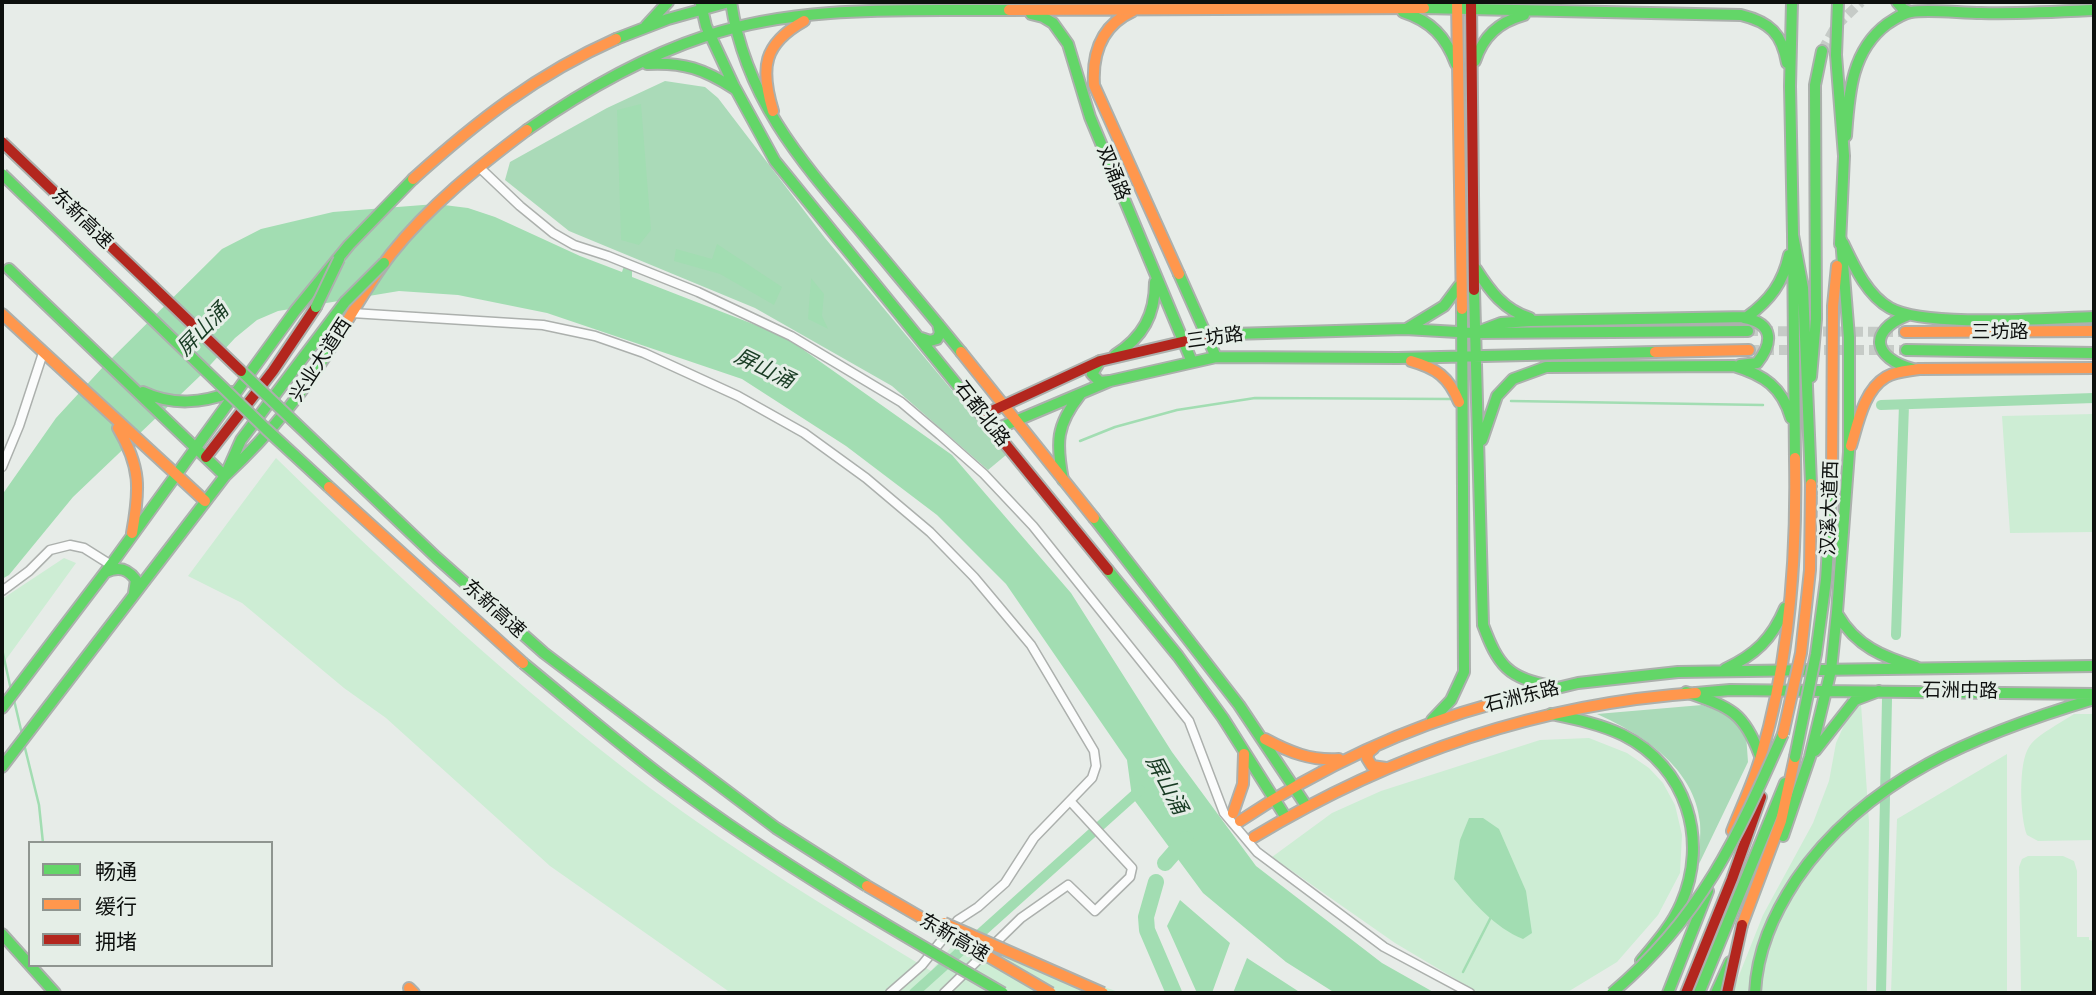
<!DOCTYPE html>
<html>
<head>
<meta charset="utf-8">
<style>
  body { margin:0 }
  #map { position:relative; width:2096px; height:995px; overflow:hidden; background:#e7ece8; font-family:"Work Sans","Noto Sans SC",sans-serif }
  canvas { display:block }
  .frame { position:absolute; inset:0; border:4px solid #0d100e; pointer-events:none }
  .legend { position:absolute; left:28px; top:841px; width:245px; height:126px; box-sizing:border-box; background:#e5eee7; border:2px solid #8f9590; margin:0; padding:9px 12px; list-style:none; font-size:21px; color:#0d100e }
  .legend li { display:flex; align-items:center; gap:14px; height:35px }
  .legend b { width:35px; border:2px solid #8f9590 }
</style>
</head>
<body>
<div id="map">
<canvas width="2096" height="995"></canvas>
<div class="frame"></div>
<ul class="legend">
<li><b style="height:9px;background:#63d668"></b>畅通</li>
<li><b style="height:9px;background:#ff974d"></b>缓行</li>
<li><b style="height:9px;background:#b3261e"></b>拥堵</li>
</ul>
</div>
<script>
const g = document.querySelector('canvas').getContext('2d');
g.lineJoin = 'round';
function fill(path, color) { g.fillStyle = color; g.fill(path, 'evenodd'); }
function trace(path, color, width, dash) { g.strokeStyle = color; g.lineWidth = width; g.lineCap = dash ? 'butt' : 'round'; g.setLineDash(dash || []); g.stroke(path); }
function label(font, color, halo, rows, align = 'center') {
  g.font = font + ' "Work Sans","Noto Sans SC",sans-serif'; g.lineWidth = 6; g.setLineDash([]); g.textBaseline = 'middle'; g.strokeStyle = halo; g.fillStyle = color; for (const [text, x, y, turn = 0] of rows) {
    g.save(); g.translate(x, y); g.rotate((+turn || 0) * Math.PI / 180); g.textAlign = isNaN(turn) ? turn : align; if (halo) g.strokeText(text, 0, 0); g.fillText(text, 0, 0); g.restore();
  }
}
const green = new Path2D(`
  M2094 414V532L2010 533 2002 416Z
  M276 458C395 574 517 688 650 788 740 855 835 913 931 971L969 926 1074 976 1121 993H731L550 866 386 718 344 688 242 603 188 576Z
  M64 558 76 563 2 665V599Z
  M1861 704 1869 822 1867 993H1732L1763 915 1813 823 1829 781 1836 743 1849 714Z
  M2074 714H2094V840L2038 841 2027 835C2020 818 2018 763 2029 747 2035 736 2062 722 2074 714Z
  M1589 738 1627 753 1649 768 1663 783 1675 805 1682 835 1680 873 1658 915 1617 962 1566 993H1479L1395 943 1272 857 1332 813 1381 791 1540 740Z
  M2007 754V993H1891L1897 819Z
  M2028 856H2063L2074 861 2077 871V937H2089V940L2094 941V993H2021L2019 867 2022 859Z`);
const forest = new Path2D(`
  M665 81 705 87 718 98 825 238 1006 455 988 470 892 386 755 308 569 231 505 180 510 162 607 108Z
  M1702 705 1728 714 1746 734 1748 762 1698 866C1699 852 1701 836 1700 823 1695 768 1642 734 1597 714Z`);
const water = new Path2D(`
  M641 104 651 230 639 245 621 240 617 110Z
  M436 204 468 208 495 217 580 256 622 272 624 266 632 269V277L784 336 952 455 1071 593 1172 752 1256 866 1382 963 1435 993H1335L1286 962 1203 893 1132 797 1127 760 1006 584 937 515 846 446 742 379 547 313 458 295 399 291 278 311 257 320 235 338 201 375 73 497 9 575 2 579V495L56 418 103 367 222 249 261 229 333 212Z
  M717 244 782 287 774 305 720 274 674 261 676 249 712 259Z
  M811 278 824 294 822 316 828 329 808 319Z
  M1469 818H1483L1499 829 1526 891 1532 933 1523 939C1495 928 1473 902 1454 879L1460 840Z
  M1180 900 1230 943 1212 993H1197L1167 926Z
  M1247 958 1301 993H1233Z`);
const stream = new Path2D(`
  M1511 401 1763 405
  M1080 441 1115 427 1177 410 1255 398 1451 399
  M2 649 11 690
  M14 700 22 734
  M24 744 39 805 43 843
  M1463 972 1491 917`);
const canal = new Path2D(`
  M1881 405 2094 398
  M1896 635 1904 405
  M914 993 1140 790
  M1881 993 1887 699`);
const river = new Path2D(`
  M1165 863 1186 839
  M1156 882 1146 917 1147 930 1174 993`);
const secondaryTunnel = new Path2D(`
  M1822 51 1836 26 1861 2
  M1748 331 1905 332
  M1749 350H1906`);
const street = new Path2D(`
  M479 167 520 206 553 233 574 245 608 256 698 292 791 336 901 402 940 435 984 474 1033 526 1189 721 1224 813 1257 852 1384 947 1470 993
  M352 313 543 325 595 336 644 353 738 396 804 433 866 478 930 532 974 577 1031 645 1094 751 1096 766 1092 778 1034 838 1005 883 978 907 958 920 922 965 890 993
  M2 467 19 426 43 353
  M2 591 29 571 50 550 70 545 84 548 111 565
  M944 993 1021 918 1068 885 1095 911 1130 877 1132 868 1071 802`);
const fast = new Path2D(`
  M731 2C745 96 798 158 858 228 892 269 927 310 961 352
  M1792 2 1790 86 1793 235 1803 288 1811 484
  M1838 2 1836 55 1844 156 1840 244
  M1897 2 1903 9 1910 12
  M701 4 706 26 734 86 775 161 980 413
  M1424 8 1741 15C1770 22 1782 34 1787 63
  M1403 12C1431 21 1446 37 1456 64
  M1031 14 1043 17 1053 23 1068 44 1090 117 1192 362
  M646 26 668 2
  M616 39 668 19 729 2
  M1475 61C1483 36 1499 22 1524 15
  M647 64C684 62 704 69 735 89
  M527 130C583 91 642 57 706 36 802 4 909 11 1009 10
  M1846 136C1849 94 1851 51 1887 24 1893 20 1903 13 1911 12 1929 9 1961 13 1981 13 2019 14 2056 12 2094 10
  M1793 235 1795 458
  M1843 243C1854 266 1867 295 1890 308 1926 328 2049 318 2094 317
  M9 269 225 476 241 440 345 302
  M1476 269C1490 291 1504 310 1530 318
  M1179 274 1216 357
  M1474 290 1483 625C1498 665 1508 679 1552 686
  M1908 315C1867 331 1873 358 1913 369
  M1408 328 1444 306 1459 286
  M1480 331 1501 323 1530 321 1747 317C1770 300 1783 283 1789 255
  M1232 334 1405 329 1475 333 1748 331
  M921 338 930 341 937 339 940 333 938 324
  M1906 350 2094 353
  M1115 355C1143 337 1155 315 1155 282
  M1100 361 1092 374 1100 382 1109 381
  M1740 365 1757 363C1774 342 1773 323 1744 318
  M1811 377 1816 319 1815 85 1822 51
  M143 392C173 406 202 403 232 392
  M994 430 1110 381 1216 357 1398 358 1655 352
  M1482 440 1497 396 1513 379 1546 367 1734 366C1764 375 1782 387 1791 418
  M1063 480C1056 443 1056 425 1080 395
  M1094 518 1239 705 1305 804
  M1108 570 1178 656 1223 718 1285 816
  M106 572C119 566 128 569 136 580L134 593
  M1838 615C1856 646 1883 657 1916 667
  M1725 669C1755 655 1772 639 1785 608
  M1686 692C1729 707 1744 711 1760 756
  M1696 693 1730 690 2094 694
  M1495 703 1578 683 1678 672 2094 666
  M2 708 113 562 295 311 349 245 413 179
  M1551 714C1575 719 1600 724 1623 735 1687 767 1709 840 1681 904 1672 925 1656 943 1641 961
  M1432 720 1451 700 1464 672 1462 309
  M1815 751 1855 700 1879 691
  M2 767 225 476C273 431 304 392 338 336
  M1783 836 1810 757 1831 670 1837 612 1849 452V337L1841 239
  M2 934 55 993
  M1668 993 1708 891
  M1699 993 1785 783
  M1716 993 1730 962
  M1755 993C1757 951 1773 915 1796 880 1866 777 1980 733 2094 699`);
const slow = new Path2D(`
  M1457 2 1462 309
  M1009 10 1424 8
  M1133 11C1102 25 1092 52 1094 85L1179 274
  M773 111C760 68 763 44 804 21
  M413 179C476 122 537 74 616 39
  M2 314 205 501
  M1905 332 2094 331
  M338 336C355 308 371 280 391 254 429 206 479 166 527 130
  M961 352 1094 518
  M1655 352 1749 350
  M1411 361C1436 368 1449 377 1459 402
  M118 428C141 467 140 489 132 533
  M1851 446C1858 423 1864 390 1886 377 1896 371 1908 371 1919 369L2094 368
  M1832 482 1833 306 1837 266
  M1265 739C1289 752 1311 761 1339 759
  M1374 748 1369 752 1367 758 1372 766 1386 768
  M1233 813 1243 784 1244 754
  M1240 821C1319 768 1403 728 1495 703
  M1732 831C1742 806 1754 781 1761 756 1790 659 1797 558 1795 458
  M1254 837C1390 755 1537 704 1696 693
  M1742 925 1781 821 1795 757
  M409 988 414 993`);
const jam = new Path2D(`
  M1471 2 1474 290
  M980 413 1108 570
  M983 415 1100 361 1216 334H1232
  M206 457 273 371 316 307
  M1686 993 1732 879 1761 797`);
const fastBridge = new Path2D(`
  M2 174 266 429 329 487
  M345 302 384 263
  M316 307 339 259
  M241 371 437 558 544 653 776 828 867 886
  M523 663C572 703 620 745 671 783 776 862 890 928 1003 993
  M1795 757 1816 654 1826 580 1832 482
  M1612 993C1701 918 1737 838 1783 734`);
const slowBridge = new Path2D(`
  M329 487 523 663
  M1783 734 1801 653 1810 570 1811 484
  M867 886 1051 993
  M944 923 1103 993`);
const jamBridge = new Path2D(`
  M2 142 241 371
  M1727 993 1742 925`);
const streetNames = [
  ["双涌路",1113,173,68],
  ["东新高速",82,219,44],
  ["三坊路",2000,332],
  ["三坊路",1215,338,-8],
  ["兴业大道西",321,360,-57],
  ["石都北路",982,414,52],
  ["汉溪大道西",1830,508,-88],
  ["东新高速",494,609,42],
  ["石洲中路",1960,691,1],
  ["石洲东路",1522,697,-14],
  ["东新高速",954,938,30]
];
const waterNames = [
  ["屏山涌",203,330,-46],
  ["屏山涌",764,369,26],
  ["屏山涌",1166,785,62]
];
fill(green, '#cdedd4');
fill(forest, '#aadab8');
fill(water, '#a2ddb2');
trace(stream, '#a2ddb2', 2.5);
trace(canal, '#a2ddb2', 10);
trace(river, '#a2ddb2', 16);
trace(secondaryTunnel, '#c6cbc7', 10, [10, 5]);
trace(street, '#acb0ad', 11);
trace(fast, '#acb0ad', 14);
trace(slow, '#acb0ad', 14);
trace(jam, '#acb0ad', 14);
trace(street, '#fbfcfc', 8);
trace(fast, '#63d668', 10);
trace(slow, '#ff974d', 10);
trace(jam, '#b3261e', 10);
trace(fastBridge, '#acb0ad', 14, []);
trace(slowBridge, '#acb0ad', 14, []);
trace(jamBridge, '#acb0ad', 14, []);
trace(fastBridge, '#63d668', 10);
trace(slowBridge, '#ff974d', 10);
trace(jamBridge, '#b3261e', 10);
label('19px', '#0d100e', '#e5eee7', streetNames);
label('italic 21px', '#183b23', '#e5eee7', waterNames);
</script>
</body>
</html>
